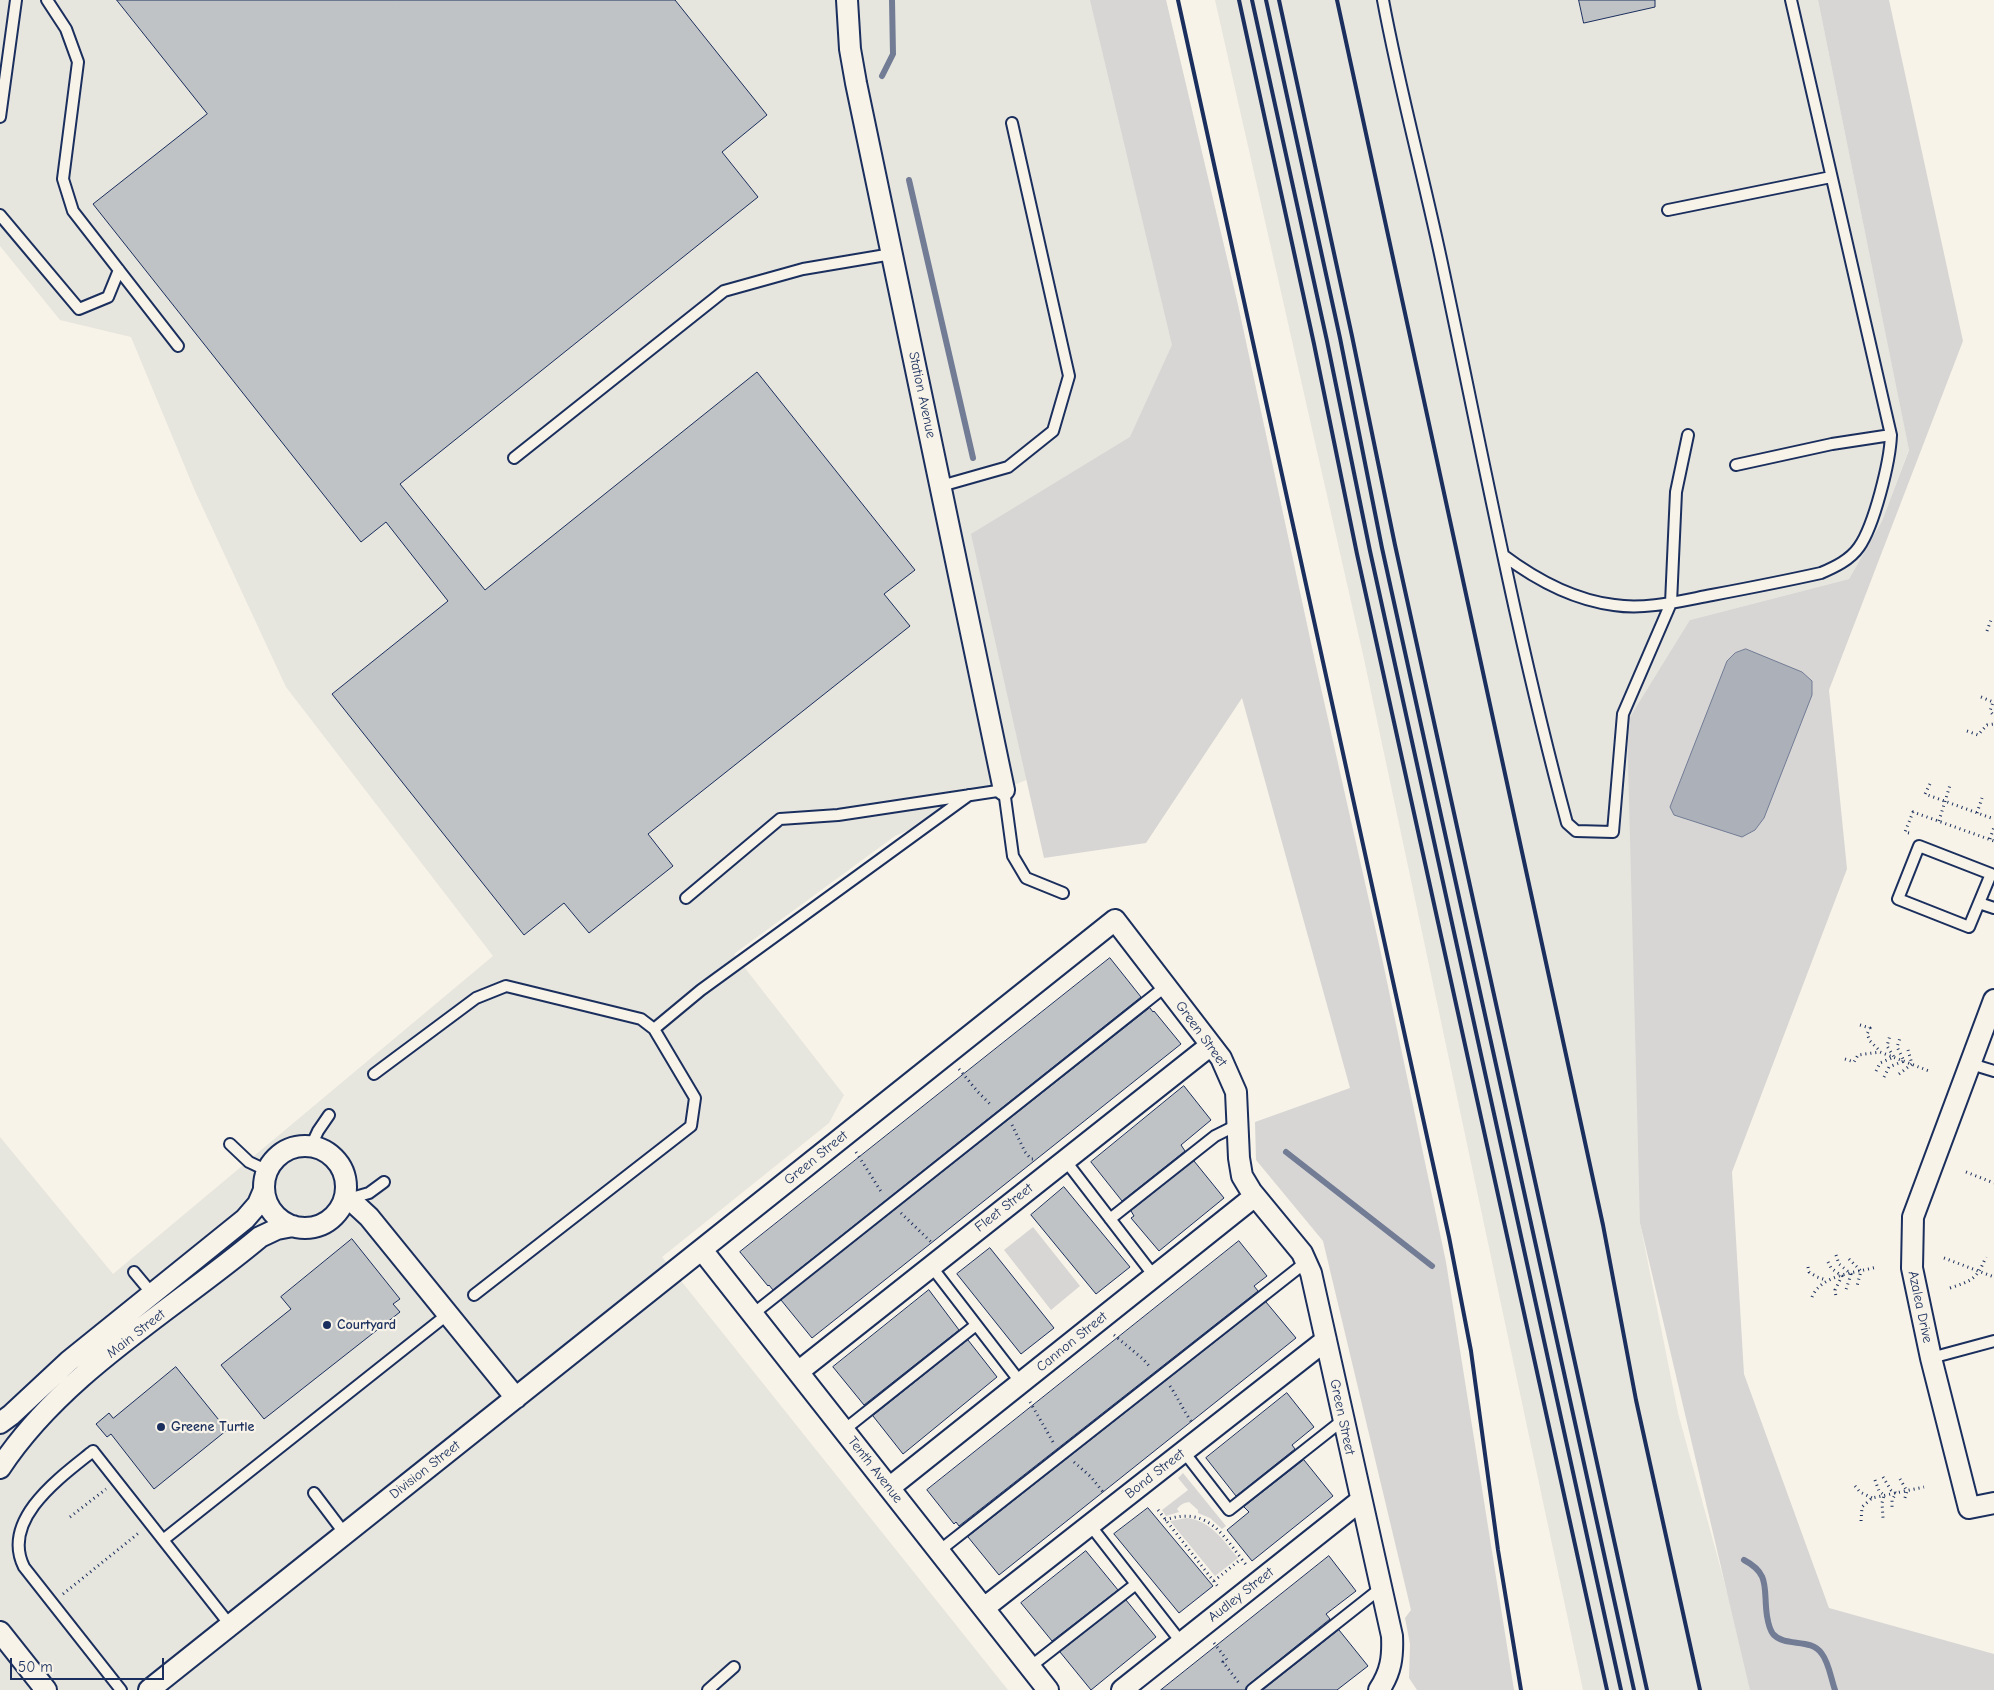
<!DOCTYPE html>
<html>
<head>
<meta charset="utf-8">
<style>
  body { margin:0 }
  #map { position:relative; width:1994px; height:1690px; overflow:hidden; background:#f7f3e8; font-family:"Comic Neue",sans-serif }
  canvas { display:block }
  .scale { position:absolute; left:10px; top:1658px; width:154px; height:22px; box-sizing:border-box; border:2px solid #1b2f5e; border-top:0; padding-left:6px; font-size:15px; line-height:18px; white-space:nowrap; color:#1b2f5e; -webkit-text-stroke:4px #f7f3e8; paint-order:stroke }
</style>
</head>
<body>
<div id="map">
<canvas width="1994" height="1690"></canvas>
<div class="scale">50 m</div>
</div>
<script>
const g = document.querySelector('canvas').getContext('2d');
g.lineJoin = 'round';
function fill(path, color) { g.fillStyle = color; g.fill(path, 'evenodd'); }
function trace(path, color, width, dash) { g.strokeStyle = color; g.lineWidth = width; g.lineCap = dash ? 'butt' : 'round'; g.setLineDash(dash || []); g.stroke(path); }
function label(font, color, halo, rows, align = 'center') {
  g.font = font + ' "Comic Neue",sans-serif'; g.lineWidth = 4.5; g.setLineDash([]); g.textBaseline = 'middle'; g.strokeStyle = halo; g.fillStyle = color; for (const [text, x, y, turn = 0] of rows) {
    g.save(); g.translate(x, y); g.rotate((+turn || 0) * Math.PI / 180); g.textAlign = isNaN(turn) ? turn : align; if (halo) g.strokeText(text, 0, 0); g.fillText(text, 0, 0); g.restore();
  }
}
const built = new Path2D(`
  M0 0H1166L1238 305 1314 657 895 836 734 954 844 1095 829 1123 662 1257 1008 1690H0V1137L113 1274 493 956 286 687 195 491 131 337 60 320 0 246Z
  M1215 0H1818L1909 449 1882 521 1849 579 1690 620 1640 1223 1678 1413 1754 1690H1583L1364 659Z`);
const green = new Path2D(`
  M1090 0H1166L1238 305 1314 657 1382 958 1446 1262 1514 1690H1417L1409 1678 1410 1644 1405 1618 1411 1610 1323 1241 1256 1160 1255 1122 1350 1088 1242 698 1146 843 1044 858 971 534 1130 437 1172 345Z
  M1818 0H1889L1963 341 1829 690 1847 869 1732 1172 1744 1374 1829 1608 1994 1654V1690H1750L1640 1223 1627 722 1690 620 1849 579 1882 521 1909 450Z
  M1033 1227 1080 1286 1051 1310 1004 1250Z
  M1183 1473 1226 1526 1222 1529 1210 1518 1198 1513V1510L1189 1502C1184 1503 1181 1504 1177 1509L1179 1512 1166 1516 1162 1510 1188 1490 1178 1478Z
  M1187 1518C1211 1521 1223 1540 1238 1558L1215 1576 1170 1521Z`);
const water = new Path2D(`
  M1746 649 1802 672 1812 681V695L1764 818 1755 830 1742 837 1674 815 1670 807 1727 661 1735 653Z`);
const stream = new Path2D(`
  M882 76 893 54 892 0
  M909 180 973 458
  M1286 1152 1432 1266
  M1744 1560C1771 1574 1763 1589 1767 1616 1768 1622 1769 1629 1773 1634 1785 1648 1811 1637 1822 1654 1829 1663 1831 1679 1835 1690`);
const building = new Path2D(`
  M117 0H675L767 115 722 152 758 197 400 484 485 590 757 372 915 570 884 594 910 626 648 834 673 866 589 933 564 903 524 935 332 694 448 601 386 522 361 542 93 204 207 114Z
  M1579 0H1655V7L1584 23Z
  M1110 958 1141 997 773 1290 769 1285 768 1286 740 1252Z
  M1150 1008 1153 1012 1154 1011 1181 1044 812 1338 781 1300Z
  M1184 1086 1211 1120 1181 1145 1185 1151 1122 1201 1091 1162Z
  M1194 1161 1224 1198 1159 1251 1131 1218 1134 1216 1131 1211Z
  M1064 1187 1130 1267 1096 1294 1031 1215Z
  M352 1239 400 1299 393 1304 400 1312 264 1419 221 1365 291 1309 281 1297Z
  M1239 1241 1267 1276 1254 1286 1258 1291 959 1526 956 1522 954 1524 927 1490Z
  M990 1248 1054 1328 1021 1354 957 1274Z
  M929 1290 959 1330 864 1405 833 1367Z
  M1266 1302 1296 1338 999 1575 968 1537Z
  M968 1340 997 1377 903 1454 873 1416Z
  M176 1367 227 1430 154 1489 111 1434 107 1437 96 1424 109 1413 113 1418Z
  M1287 1393 1314 1427 1292 1445 1295 1449 1236 1496 1206 1458Z
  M1304 1460 1333 1496 1252 1561 1227 1530 1249 1512 1244 1507Z
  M1148 1508 1213 1586 1179 1613 1114 1534Z
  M1086 1551 1118 1590 1052 1641 1021 1603Z
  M1329 1556 1356 1591 1326 1614 1330 1619 1248 1685 1245 1690H1161Z
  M1126 1600 1156 1637 1091 1690 1060 1652Z
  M1339 1630 1368 1666 1337 1690H1263Z`);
const path = new Path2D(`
  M1987 631 1991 620 1994 621
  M1981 697 1993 702 1990 711 1994 716
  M1967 731 1978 735 1987 725 1994 724
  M1930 784 1925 794 1994 819
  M1977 813 1982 798
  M1939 821 1950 785
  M1909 833 1905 832 1913 812 1994 841
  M1990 839 1994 827
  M1860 1025 1870 1028 1867 1034 1870 1041 1880 1051
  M1845 1059 1854 1062 1858 1055 1880 1052 1929 1071
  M959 1069 978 1092 992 1106
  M1876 1071 1880 1063 1894 1057 1887 1046 1890 1035
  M1899 1074 1912 1064 1908 1050
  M1884 1077 1889 1067 1904 1061 1897 1047 1900 1038
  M1012 1125 1025 1152 1031 1159H1033
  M856 1152 882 1193
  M1966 1172 1994 1183
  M901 1213 931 1242
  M1836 1255 1839 1264 1851 1274 1845 1293
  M1944 1258 1994 1277
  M1849 1259 1861 1271 1857 1286
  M1828 1262 1831 1268 1842 1276 1835 1290 1836 1297
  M1808 1267 1809 1272 1817 1277 1826 1280
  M1950 1288C1973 1280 1976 1280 1986 1257
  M1812 1297C1822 1274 1855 1273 1877 1267
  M1114 1335 1143 1359 1150 1367
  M1170 1386C1178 1398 1183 1410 1191 1421
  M1030 1402 1053 1442
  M1074 1462 1091 1477 1103 1492
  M1883 1477 1891 1490 1896 1493 1892 1500V1508
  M1900 1479 1907 1491 1904 1501
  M1875 1480 1879 1491 1884 1495 1882 1503 1883 1518
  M1855 1486 1860 1492 1872 1498
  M1158 1510 1219 1588
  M70 1517 106 1489
  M1165 1520C1209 1505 1224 1537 1247 1566
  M1861 1521 1862 1507 1872 1498 1924 1487
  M1214 1581 1241 1559
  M63 1594 140 1532
  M1214 1643 1227 1660 1223 1662 1239 1683`);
const lane = new Path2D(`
  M47 0 66 29 78 62 63 179 73 211 178 346
  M1383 0C1400 92 1425 181 1444 273 1483 457 1518 642 1567 823L1576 831 1613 832 1623 714 1671 603 1676 492 1688 435
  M0 117 16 0
  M1668 210 1831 177
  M0 215 79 309 108 297 119 270
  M514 458 724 291 803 269 892 254
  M1736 465 1832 444 1891 435
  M941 486 1008 467 1053 431 1069 376 1012 123
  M1503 555C1535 579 1574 600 1614 605 1646 610 1680 601 1712 595 1749 588 1785 581 1821 573 1835 567 1850 560 1859 547 1874 526 1890 462 1891 435L1791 0
  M1919 846 1991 874 1969 927 1898 899Z
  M686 898 780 819 838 815 1004 790 1013 856 1026 878 1063 893
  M1979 903 1994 908
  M1971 1064 1994 1071
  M374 1074 476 998 506 986 641 1019 654 1029 701 990 969 795
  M230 1144 249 1162 268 1171
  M311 1146 318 1131 329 1115
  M1065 1160 1154 1276
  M348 1199 369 1193 384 1182
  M1110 1219 1215 1136 1237 1125
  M931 1266 1021 1383
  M134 1272 154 1296
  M474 1295 691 1126 695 1098 654 1029
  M753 1314 1166 986
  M1931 1358 1994 1341
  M844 1430 976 1325
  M1184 1452 1229 1510 1343 1420
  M314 1493 345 1534
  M1090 1525 1181 1642
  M163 1540 448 1314
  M939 1551 1306 1262
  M1030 1667 1136 1584
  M121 1690 24 1567C0 1519 62 1476 93 1451L230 1625
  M708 1690 734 1667
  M1252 1690 1381 1588`);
const street = new Path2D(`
  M847 0 850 49 856 83 1004 790
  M1994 1000 1913 1217 1912 1268 1931 1358 1969 1508 1994 1503
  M264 1187a41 41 0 1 1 82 0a41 41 0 1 1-82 0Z
  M345 1199 355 1204 369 1217 516 1398
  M702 1250 1048 1690
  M798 1372 1211 1045
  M0 1423 11 1415 69 1361 245 1219 258 1204 264 1190
  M0 1468C62 1373 173 1310 260 1237L277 1229 293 1226
  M889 1488 1255 1196
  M984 1608 1326 1340
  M0 1632 46 1690
  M149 1690 1115 920 1221 1058 1236 1092 1239 1158 1242 1176 1251 1191 1302 1253 1311 1273 1392 1636C1393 1657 1391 1672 1379 1690
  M1122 1690 1360 1501`);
const rail = new Path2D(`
  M1178 0 1449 1237 1471 1351 1498 1550 1521 1690
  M1239 0 1314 344 1357 554 1607 1690
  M1252 0 1327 341 1370 551 1621 1690
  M1266 0 1340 338 1382 548 1634 1690
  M1279 0 1352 336 1395 545 1647 1690
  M1337 0 1603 1225 1636 1400 1700 1690`);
const markers = [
  [327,1325,5,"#1b2f5e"],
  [161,1427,5,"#1b2f5e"]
];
const streetNames = [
  ["Station Avenue",922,395,78],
  ["Green Street",1201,1034,54],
  ["Green Street",816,1158,-39],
  ["Fleet Street",1004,1208,-38],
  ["Azalea Drive",1920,1307,78],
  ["Main Street",136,1334,-38],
  ["Cannon Street",1072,1342,-39],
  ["Green Street",1342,1417,78],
  ["Division Street",425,1470,-38],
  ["Tenth Avenue",875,1470,52],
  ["Bond Street",1155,1474,-38],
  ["Audley Street",1241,1595,-38]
];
const poiNames = [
  ["Courtyard",337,1325],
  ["Greene Turtle",171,1427]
];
fill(built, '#e6e5de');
fill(green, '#d7d6d4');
fill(water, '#acb0b9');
trace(water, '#727c95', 1);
trace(stream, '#727c95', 6);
fill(building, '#c0c3c5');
trace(building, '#1b2f5e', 1);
trace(lane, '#1b2f5e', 14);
trace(street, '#1b2f5e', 24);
trace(path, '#1b2f5e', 3, [1, 4]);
trace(lane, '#f7f3e8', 10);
trace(street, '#f7f3e8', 20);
trace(rail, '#1b2f5e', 4);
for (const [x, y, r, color] of markers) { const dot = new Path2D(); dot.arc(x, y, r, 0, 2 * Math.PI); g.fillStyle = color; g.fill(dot); trace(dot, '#f7f3e8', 2); }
label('14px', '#1b2f5e', '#f7f3e8', streetNames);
label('bold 14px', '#1b2f5e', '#f7f3e8', poiNames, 'left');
</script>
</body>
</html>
